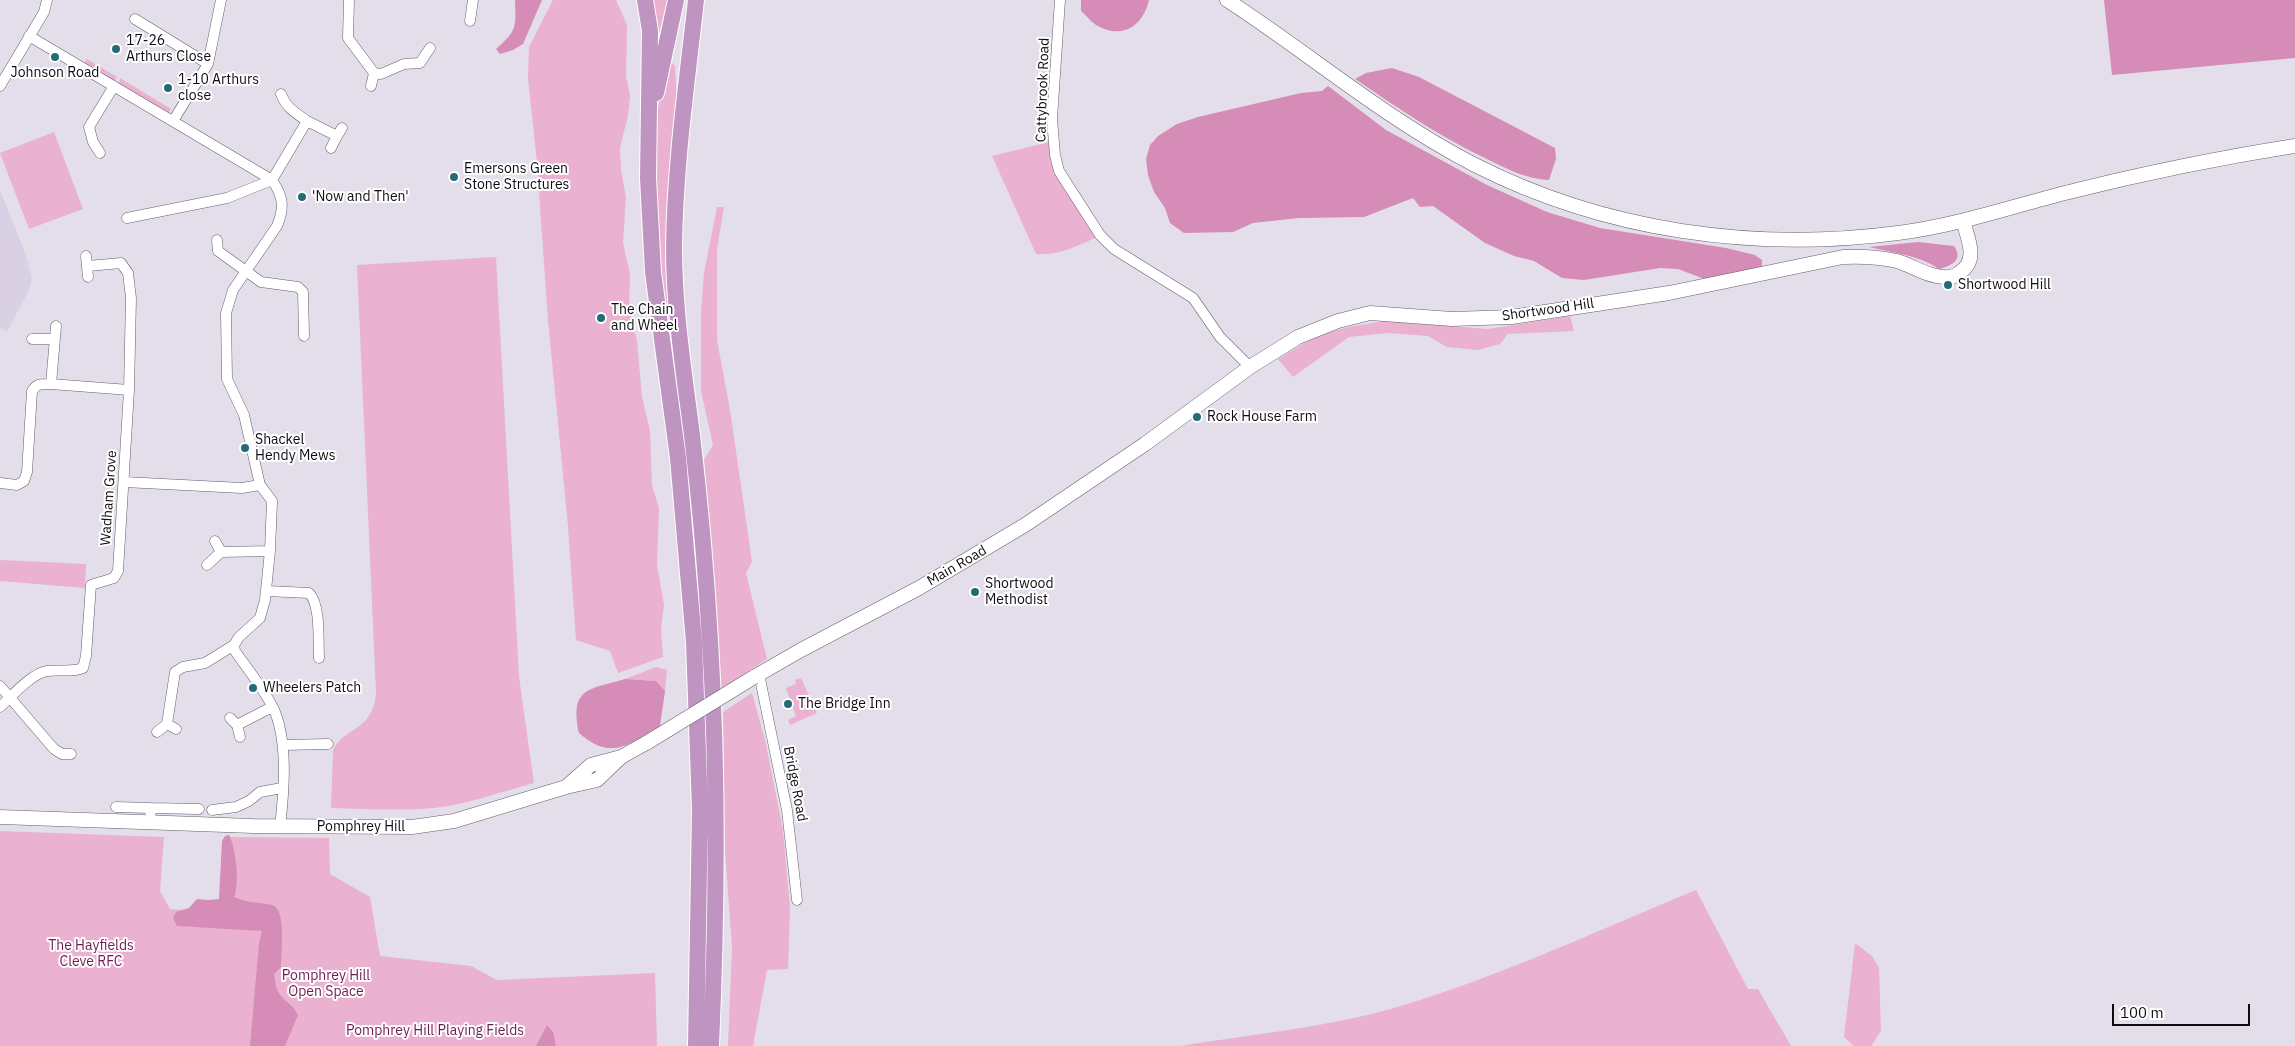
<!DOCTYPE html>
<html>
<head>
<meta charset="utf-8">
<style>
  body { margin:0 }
  #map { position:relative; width:2295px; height:1046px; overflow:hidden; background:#e4deeb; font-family:"IBM Plex Sans",sans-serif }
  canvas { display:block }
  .scale { position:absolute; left:2112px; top:1004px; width:138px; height:22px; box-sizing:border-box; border:2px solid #0e0c10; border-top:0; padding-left:6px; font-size:15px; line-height:18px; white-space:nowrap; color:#0e0c10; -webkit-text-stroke:4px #fff; paint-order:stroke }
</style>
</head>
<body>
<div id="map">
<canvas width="2295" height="1046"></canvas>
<div class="scale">100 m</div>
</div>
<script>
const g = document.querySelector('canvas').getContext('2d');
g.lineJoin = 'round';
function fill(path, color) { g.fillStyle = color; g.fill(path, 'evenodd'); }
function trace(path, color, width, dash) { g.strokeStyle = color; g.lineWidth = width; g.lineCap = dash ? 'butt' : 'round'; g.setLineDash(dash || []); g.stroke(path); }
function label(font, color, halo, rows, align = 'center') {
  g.font = font + ' "IBM Plex Sans",sans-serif'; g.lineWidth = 4; g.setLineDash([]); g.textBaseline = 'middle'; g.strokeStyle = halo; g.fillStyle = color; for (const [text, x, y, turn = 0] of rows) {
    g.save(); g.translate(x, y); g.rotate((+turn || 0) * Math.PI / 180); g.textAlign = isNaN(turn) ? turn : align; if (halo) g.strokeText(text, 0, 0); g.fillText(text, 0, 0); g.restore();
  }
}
const built = new Path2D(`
  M0 190 24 250 32 278 29 290 7 332 0 328Z`);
const green = new Path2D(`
  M553 0H616L627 25 626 76 630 96 628 115 620 148 621 170 626 197 623 243 630 274 629 307 637 341 642 397 650 431 652 485 659 508 657 565 664 605 661 629 663 657 618 673 610 651 576 640 568 526 548 320 537 163 528 78 529 47Z
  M649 0H668L657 40Z
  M87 59 117 77 115 81 84 63Z
  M671 63 675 66 677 101 673 331 699 590 706 719 709 832 705 995 706 830 655 188C656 147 653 101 671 63Z
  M120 78 171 109 168 114 119 84Z
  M54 132 83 209 29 229 0 153Z
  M1049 142 1058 180 1097 237C1078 246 1057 256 1036 254L992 156Z
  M717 207H724L717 249V340L730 410 752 562 746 573 767 659 721 689 704 460 713 445 701 391V312L704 273Z
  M496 257 519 677 534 783C501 792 468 804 434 808 400 811 365 809 331 808L333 751C342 727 373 733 376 693L357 265Z
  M1570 316 1574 331 1508 334 1500 344 1478 350 1447 347 1428 336 1388 333 1349 337 1293 377 1278 359 1316 336 1348 327 1384 321 1488 329Z
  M0 560 86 564 85 588 0 581Z
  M656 667 667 670 665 691 656 681 625 679Z
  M801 678 817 713 790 725 788 720 796 716 786 688 796 684 795 680Z
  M752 693 765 740 783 830 790 908 788 969 767 970 753 1046H728L732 947 725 851 723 712Z
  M0 831 164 837 160 891 170 909 268 916 258 1046H0Z
  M226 837 329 838 330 874 370 897 380 956 471 966 497 980 655 973 657 1046H260L270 915 224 911Z
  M1696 890 1748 989H1758L1791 1046H1180C1253 1034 1333 1027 1404 1005 1503 975 1599 930 1696 890Z
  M1855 943 1872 956 1879 968 1881 1031 1871 1046H1854L1844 1037Z`);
const forest = new Path2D(`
  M515 0H542L523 44 513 50 500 54 496 49C517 31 516 27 515 0Z
  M1081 0H1149C1143 27 1121 40 1096 25 1090 21 1086 15 1081 11Z
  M2104 0H2295V58L2112 75Z
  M1392 68 1419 77 1555 148 1556 159 1549 180C1526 179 1507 169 1487 159 1440 137 1398 108 1355 79L1366 73Z
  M1328 86 1386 130 1487 185 1547 212 1600 228 1726 248 1755 255 1762 260V268L1710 281 1678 269 1660 268 1584 280 1562 278 1534 261 1514 256 1485 243 1433 206 1420 207 1413 198 1364 217 1299 218 1253 223 1233 232 1184 233 1170 223 1165 208 1154 192 1148 175 1146 159 1150 145 1158 136 1177 124 1198 117 1301 93 1322 91Z
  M1918 242 1954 246C1964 260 1951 266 1939 269 1919 255 1893 253 1869 247Z
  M625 679 656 681 665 691 660 726C628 745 611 761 579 733 570 688 587 690 625 679Z
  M229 835C236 849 240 883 234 897 246 903 259 902 272 905 287 909 281 954 281 967L274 974C275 978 275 985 277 990 282 1000 293 1004 298 1015L285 1046H250L259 943 262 931 177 926 173 918 176 912 189 908 197 899 209 900 219 899 222 841 225 836Z
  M547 1025 553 1032 556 1046H536Z`);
const minor = new Path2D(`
  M349 0 348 38 374 73 381 74 404 64 420 63 430 48
  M1060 0 1052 119 1055 155 1059 171 1100 235 1114 249 1193 298 1220 337 1250 367
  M135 19 208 64
  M470 21 473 0
  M29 36 272 180C283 196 285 207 277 226L233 290 226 313 227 379 244 415 260 485 272 501 270 551 265 600 260 618 239 637 234 645 205 663 183 667 175 672 167 724
  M0 86 44 12 47 0
  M371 86 374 73
  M281 94C286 108 296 113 307 121
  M173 121 208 64 221 0
  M331 148 337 136
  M100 153 93 142 89 127 114 86
  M127 218 227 198 272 180 307 121 337 136 342 128
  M217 240 218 251 261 282 298 287 303 292 304 336
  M86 256 88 277
  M32 339H54
  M51 384 56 326
  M124 482 242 488 260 485
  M0 483 17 485 24 481 27 472 32 391C37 383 42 384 51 384L129 390
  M215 541 221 552
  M207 565 221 552 270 551
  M267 591 309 593C321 605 318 641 319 658
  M234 645 235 651C248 670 266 691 275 712 288 745 284 792 280 827
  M759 674 787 810 797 900
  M0 686 54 749 62 754H71
  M0 707C11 697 32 673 47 671 60 669 70 673 83 668L86 656 91 585 114 578 118 571 129 390 131 298 128 273 121 263 88 266
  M230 718 237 725
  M157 732 167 724 176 729
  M240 737 237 725 272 707
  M283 745 328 744
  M116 807 150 808 151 824
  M150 808 199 809
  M212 810 236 807 249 801 260 792 282 788`);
const secondary = new Path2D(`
  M1227 0C1310 54 1387 120 1475 165 1605 231 1754 252 1898 233 1955 226 2010 207 2065 193 2141 174 2218 158 2295 146
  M754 677 801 650 919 588 1025 525 1145 444 1250 367 1298 337 1338 321 1370 313 1452 319 1512 317 1669 293 1843 257C1862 256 1878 257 1897 261 1911 265 1923 274 1937 276 1945 278 1953 278 1959 273 1979 261 1968 239 1963 221
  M566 787 591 765 621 757
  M0 817 253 826 412 827 454 821 566 787 597 780 621 757 648 742`);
const trunk = new Path2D(`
  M645 0 650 31 648 178 653 272 678 458 694 642 700 810 696 1046
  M696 0C687 82 675 164 674 247 674 310 684 373 692 435 700 503 706 572 710 640 718 775 717 911 711 1046
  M656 93 676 0`);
const secondaryBridge = new Path2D(`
  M648 742 754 677`);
const markers = [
  [116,49,5,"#246b79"],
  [55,57,5,"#246b79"],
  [168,88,5,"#246b79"],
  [454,177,5,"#246b79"],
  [302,197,5,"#246b79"],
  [1948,285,5,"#246b79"],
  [601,318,5,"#246b79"],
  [1197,417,5,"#246b79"],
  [245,448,5,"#246b79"],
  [975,592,5,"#246b79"],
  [253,688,5,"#246b79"],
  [788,704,5,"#246b79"]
];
const poiNames = [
  ["17-26",126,41],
  ["Arthurs Close",126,57],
  ["Johnson Road",55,73,"center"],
  ["1-10 Arthurs",178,80],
  ["close",178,96],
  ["Emersons Green",464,169],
  ["Stone Structures",464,185],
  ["'Now and Then'",312,197],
  ["Shortwood Hill",1958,285],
  ["The Chain",611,310],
  ["and Wheel",611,326],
  ["Rock House Farm",1207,417],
  ["Shackel",255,440],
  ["Hendy Mews",255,456],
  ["Shortwood",985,584],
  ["Methodist",985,600],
  ["Wheelers Patch",263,688],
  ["The Bridge Inn",798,704]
];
const streetNames = [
  ["Cattybrook Road",1043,90,-88],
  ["Shortwood Hill",1548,310,-8],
  ["Wadham Grove",109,498,-86],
  ["Main Road",957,566,-30],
  ["Bridge Road",795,784,79],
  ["Pomphrey Hill",361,827]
];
const parkNames = [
  ["The Hayfields",91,946],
  ["Cleve RFC",91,962],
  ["Pomphrey Hill",326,976],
  ["Open Space",326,992],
  ["Pomphrey Hill Playing Fields",435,1031]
];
fill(built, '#d9d0e3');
fill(green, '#eab1d0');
fill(forest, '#d58cb6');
trace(minor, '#635e69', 11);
trace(secondary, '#635e69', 15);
trace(trunk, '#fff', 18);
trace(minor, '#fff', 10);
trace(secondary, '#fff', 14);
trace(trunk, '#bf94c0', 16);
trace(secondaryBridge, '#635e69', 15, []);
trace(secondaryBridge, '#fff', 14);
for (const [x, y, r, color] of markers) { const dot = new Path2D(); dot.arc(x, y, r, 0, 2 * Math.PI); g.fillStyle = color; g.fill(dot); trace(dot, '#fff', 2); }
label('14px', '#0e0c10', '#fff', poiNames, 'left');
label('14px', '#0e0c10', '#fff', streetNames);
label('14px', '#701b53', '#fff', parkNames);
</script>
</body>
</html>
